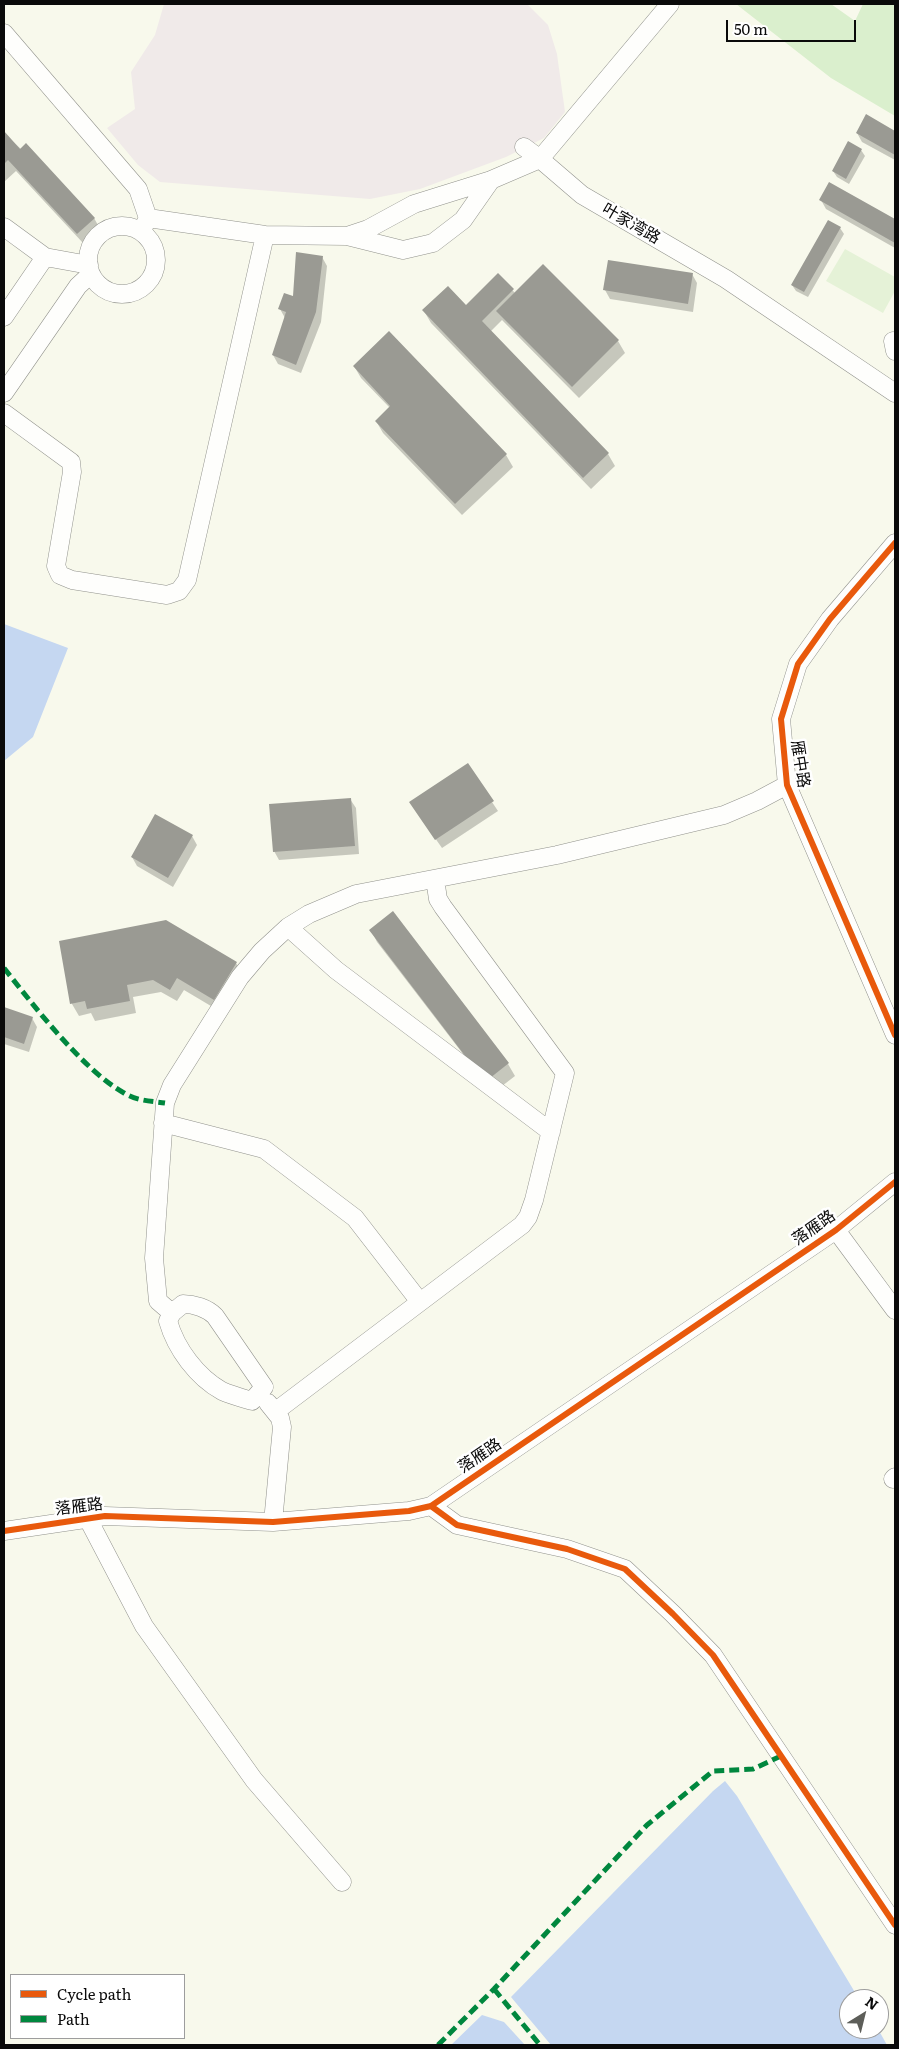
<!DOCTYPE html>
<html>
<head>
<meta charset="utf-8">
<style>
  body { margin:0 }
  #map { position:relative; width:899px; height:2049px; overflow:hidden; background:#f8f9ec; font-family:Literata,serif }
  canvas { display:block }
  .frame { position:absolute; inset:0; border:5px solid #0a0a0a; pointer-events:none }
  .legend { position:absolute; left:10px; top:1974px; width:175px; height:65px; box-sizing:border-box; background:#fff; border:1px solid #9d9d9d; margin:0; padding:6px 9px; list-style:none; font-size:15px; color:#0a0a0a }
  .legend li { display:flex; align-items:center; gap:10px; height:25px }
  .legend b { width:25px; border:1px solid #9d9d9d }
  .north { position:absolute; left:839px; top:1989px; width:50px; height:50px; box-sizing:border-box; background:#fff; border:1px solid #9d9d9d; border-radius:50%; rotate:36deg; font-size:14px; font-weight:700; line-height:20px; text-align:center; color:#0a0a0a }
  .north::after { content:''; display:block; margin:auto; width:18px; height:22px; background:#5d5e59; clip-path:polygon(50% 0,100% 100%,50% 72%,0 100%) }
  .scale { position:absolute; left:726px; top:20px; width:130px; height:22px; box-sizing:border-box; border:2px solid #0a0a0a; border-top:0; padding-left:6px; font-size:15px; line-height:18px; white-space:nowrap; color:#0a0a0a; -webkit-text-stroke:4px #fff; paint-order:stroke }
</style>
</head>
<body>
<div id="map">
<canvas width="899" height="2049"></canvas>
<div class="frame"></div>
<ul class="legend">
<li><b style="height:6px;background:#e8590c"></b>Cycle path</li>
<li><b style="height:6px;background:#00873e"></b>Path</li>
</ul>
<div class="north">N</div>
<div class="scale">50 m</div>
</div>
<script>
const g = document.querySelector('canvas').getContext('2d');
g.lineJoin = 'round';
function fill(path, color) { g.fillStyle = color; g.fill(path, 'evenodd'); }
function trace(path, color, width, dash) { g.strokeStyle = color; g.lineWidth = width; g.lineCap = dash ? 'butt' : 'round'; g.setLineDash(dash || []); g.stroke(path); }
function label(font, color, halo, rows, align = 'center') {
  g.font = font + ' Literata,"Noto Sans SC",serif'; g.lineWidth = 5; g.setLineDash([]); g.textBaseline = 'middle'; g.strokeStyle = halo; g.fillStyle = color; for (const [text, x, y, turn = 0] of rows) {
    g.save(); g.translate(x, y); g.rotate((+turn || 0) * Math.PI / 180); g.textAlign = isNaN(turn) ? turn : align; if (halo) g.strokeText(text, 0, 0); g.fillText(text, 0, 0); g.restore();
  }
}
const industrial = new Path2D(`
  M164 4H527L548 25 557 54 565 112 544 138 506 157 420 189 370 199 160 182 138 165 107 128 135 109 131 72 155 35Z`);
const green = new Path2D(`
  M736 4H831L855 21 863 4H895V116L831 78Z`);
const pitch = new Path2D(`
  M845 249 895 277V291L883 313 826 281Z`);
const water = new Path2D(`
  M4 624 68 648 33 737 4 761Z
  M725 1781 737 1796 859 1999H849V2029H878L887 2045H551L511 1997 713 1791Z
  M482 2015 504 2022 525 2045H451Z`);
const shadow = new Path2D(`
  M866 116 895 132V160L862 142 857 133Z
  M4 133 94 218 99 227 83 243 16 171 4 182Z
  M861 150 865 156 849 184 837 177 833 171Z
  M830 184 895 221V248L826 209 821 200Z
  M829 221 840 228 844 234 808 297 796 291 792 285Z
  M322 257 327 266 321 322 301 373 278 364 273 355 285 318 280 309 294 298Z
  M692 274 697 283 693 312 610 299 605 290Z
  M498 275 515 293 618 341 625 353 579 398 502 320 490 332 608 454 615 466 591 489 431 323 424 311 466 306Z
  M354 366 506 455 513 467 462 515 383 433 376 421 390 408 361 378Z
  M350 799 356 808 359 854 279 860 274 851Z
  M492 802 498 811 442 848 416 811Z
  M192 836 197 845 173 887 137 866 132 857Z
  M393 913 508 1064 515 1076 493 1093 377 942 371 930Z
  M60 942 236 963 243 976 221 1012 184 990 177 1001 161 992 133 997 136 1013 95 1021 91 1013 79 1016 72 1004Z
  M4 1008 32 1018 37 1027 29 1052 4 1044Z`);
const building = new Path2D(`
  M866 114 895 131V155L856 133Z
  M4 131 20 149 26 143 95 218 77 234 8 160 4 164Z
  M848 141 862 149 846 179 832 171Z
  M829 182 895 219V243L819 200Z
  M828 220 841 227 804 292 791 285Z
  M296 252 323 256 316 312 296 365 272 355 286 312 278 309 284 293 293 296Z
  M608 260 693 273 688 304 603 290Z
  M543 264 619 340 572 387 496 311Z
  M498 273 514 289 482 321 609 453 583 478 422 310 448 286 466 305Z
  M389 331 507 454 455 504 375 421 390 406 353 366Z
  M468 763 494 801 435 840 409 802Z
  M351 798 355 846 273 852 269 804Z
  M155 814 193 835 168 878 131 857Z
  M393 911 509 1063 485 1082 369 930Z
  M166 920 237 962 214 1000 177 978 170 990 153 980 127 985 130 1001 87 1009 85 1001 70 1004 59 941Z
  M4 1007 33 1017 24 1044 4 1037Z`);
const minor = new Path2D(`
  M4 33 138 189 148 218 141 232
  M524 147 540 159 582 195 726 279 895 393
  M148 218 265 235 347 236 368 229 414 204 491 180 540 159 670 4
  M88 260a34 34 0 1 1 68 0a34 34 0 1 1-68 0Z
  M4 227 45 257 89 265
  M347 236 403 250 433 243 463 220 491 180
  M4 317 45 257
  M893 341 895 351
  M4 393 78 286 91 274
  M4 413 71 462 72 472 56 566 60 575 72 580 167 595 179 591 187 580 265 235
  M895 543 830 619 798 664 781 719 787 785 895 1035
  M288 927 336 970 551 1132
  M163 1123 264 1149 355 1218 420 1302
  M836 1230 895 1310
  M183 1304C194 1304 207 1308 215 1316L264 1387 252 1401C242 1398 231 1395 222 1391 197 1377 176 1349 168 1321L172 1313Z
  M172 1313 158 1301 154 1258 165 1103 172 1085 240 977 262 951 288 927 309 914 356 894 557 855 724 815 757 801 787 785
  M268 1403 280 1418 282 1427 273 1522
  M276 1411 522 1225 528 1217 534 1200 565 1073 443 907 438 899 435 879
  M893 1479 895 1477
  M431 1506 457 1525 567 1549 625 1569 673 1614 713 1655 895 1925
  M88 1519 144 1626 254 1780 342 1882
  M4 1531 105 1516 273 1522 409 1511 431 1506 836 1230 895 1182`);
const quiet = new Path2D(`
  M4 968C34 1006 83 1070 124 1093 137 1101 151 1101 165 1103
  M494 1989 540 2045
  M438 2045 494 1989 647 1825 713 1771 753 1769 781 1756`);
const cycleway = new Path2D(`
  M895 543 830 619 798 664 781 719 787 785 895 1035
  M431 1506 457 1525 567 1549 625 1569 673 1614 713 1655 895 1925
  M4 1531 105 1516 273 1522 409 1511 431 1506 836 1230 895 1182`);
const streetNames = [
  ["叶家湾路",631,224,30],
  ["雁中路",800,764,81],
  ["落雁路",814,1228,-35],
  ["落雁路",480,1456,-34],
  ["落雁路",79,1507,-7]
];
fill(industrial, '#f0eae9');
fill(green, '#daefcd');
fill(pitch, '#e5f2d7');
fill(water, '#c5d7f1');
fill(shadow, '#0003');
fill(building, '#9a9a93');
trace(minor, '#91928c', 19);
trace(minor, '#fefefc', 18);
trace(quiet, '#00873e', 5, [10, 5]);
trace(cycleway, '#e8590c', 6);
label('16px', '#0a0a0a', '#fff', streetNames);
</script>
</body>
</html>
